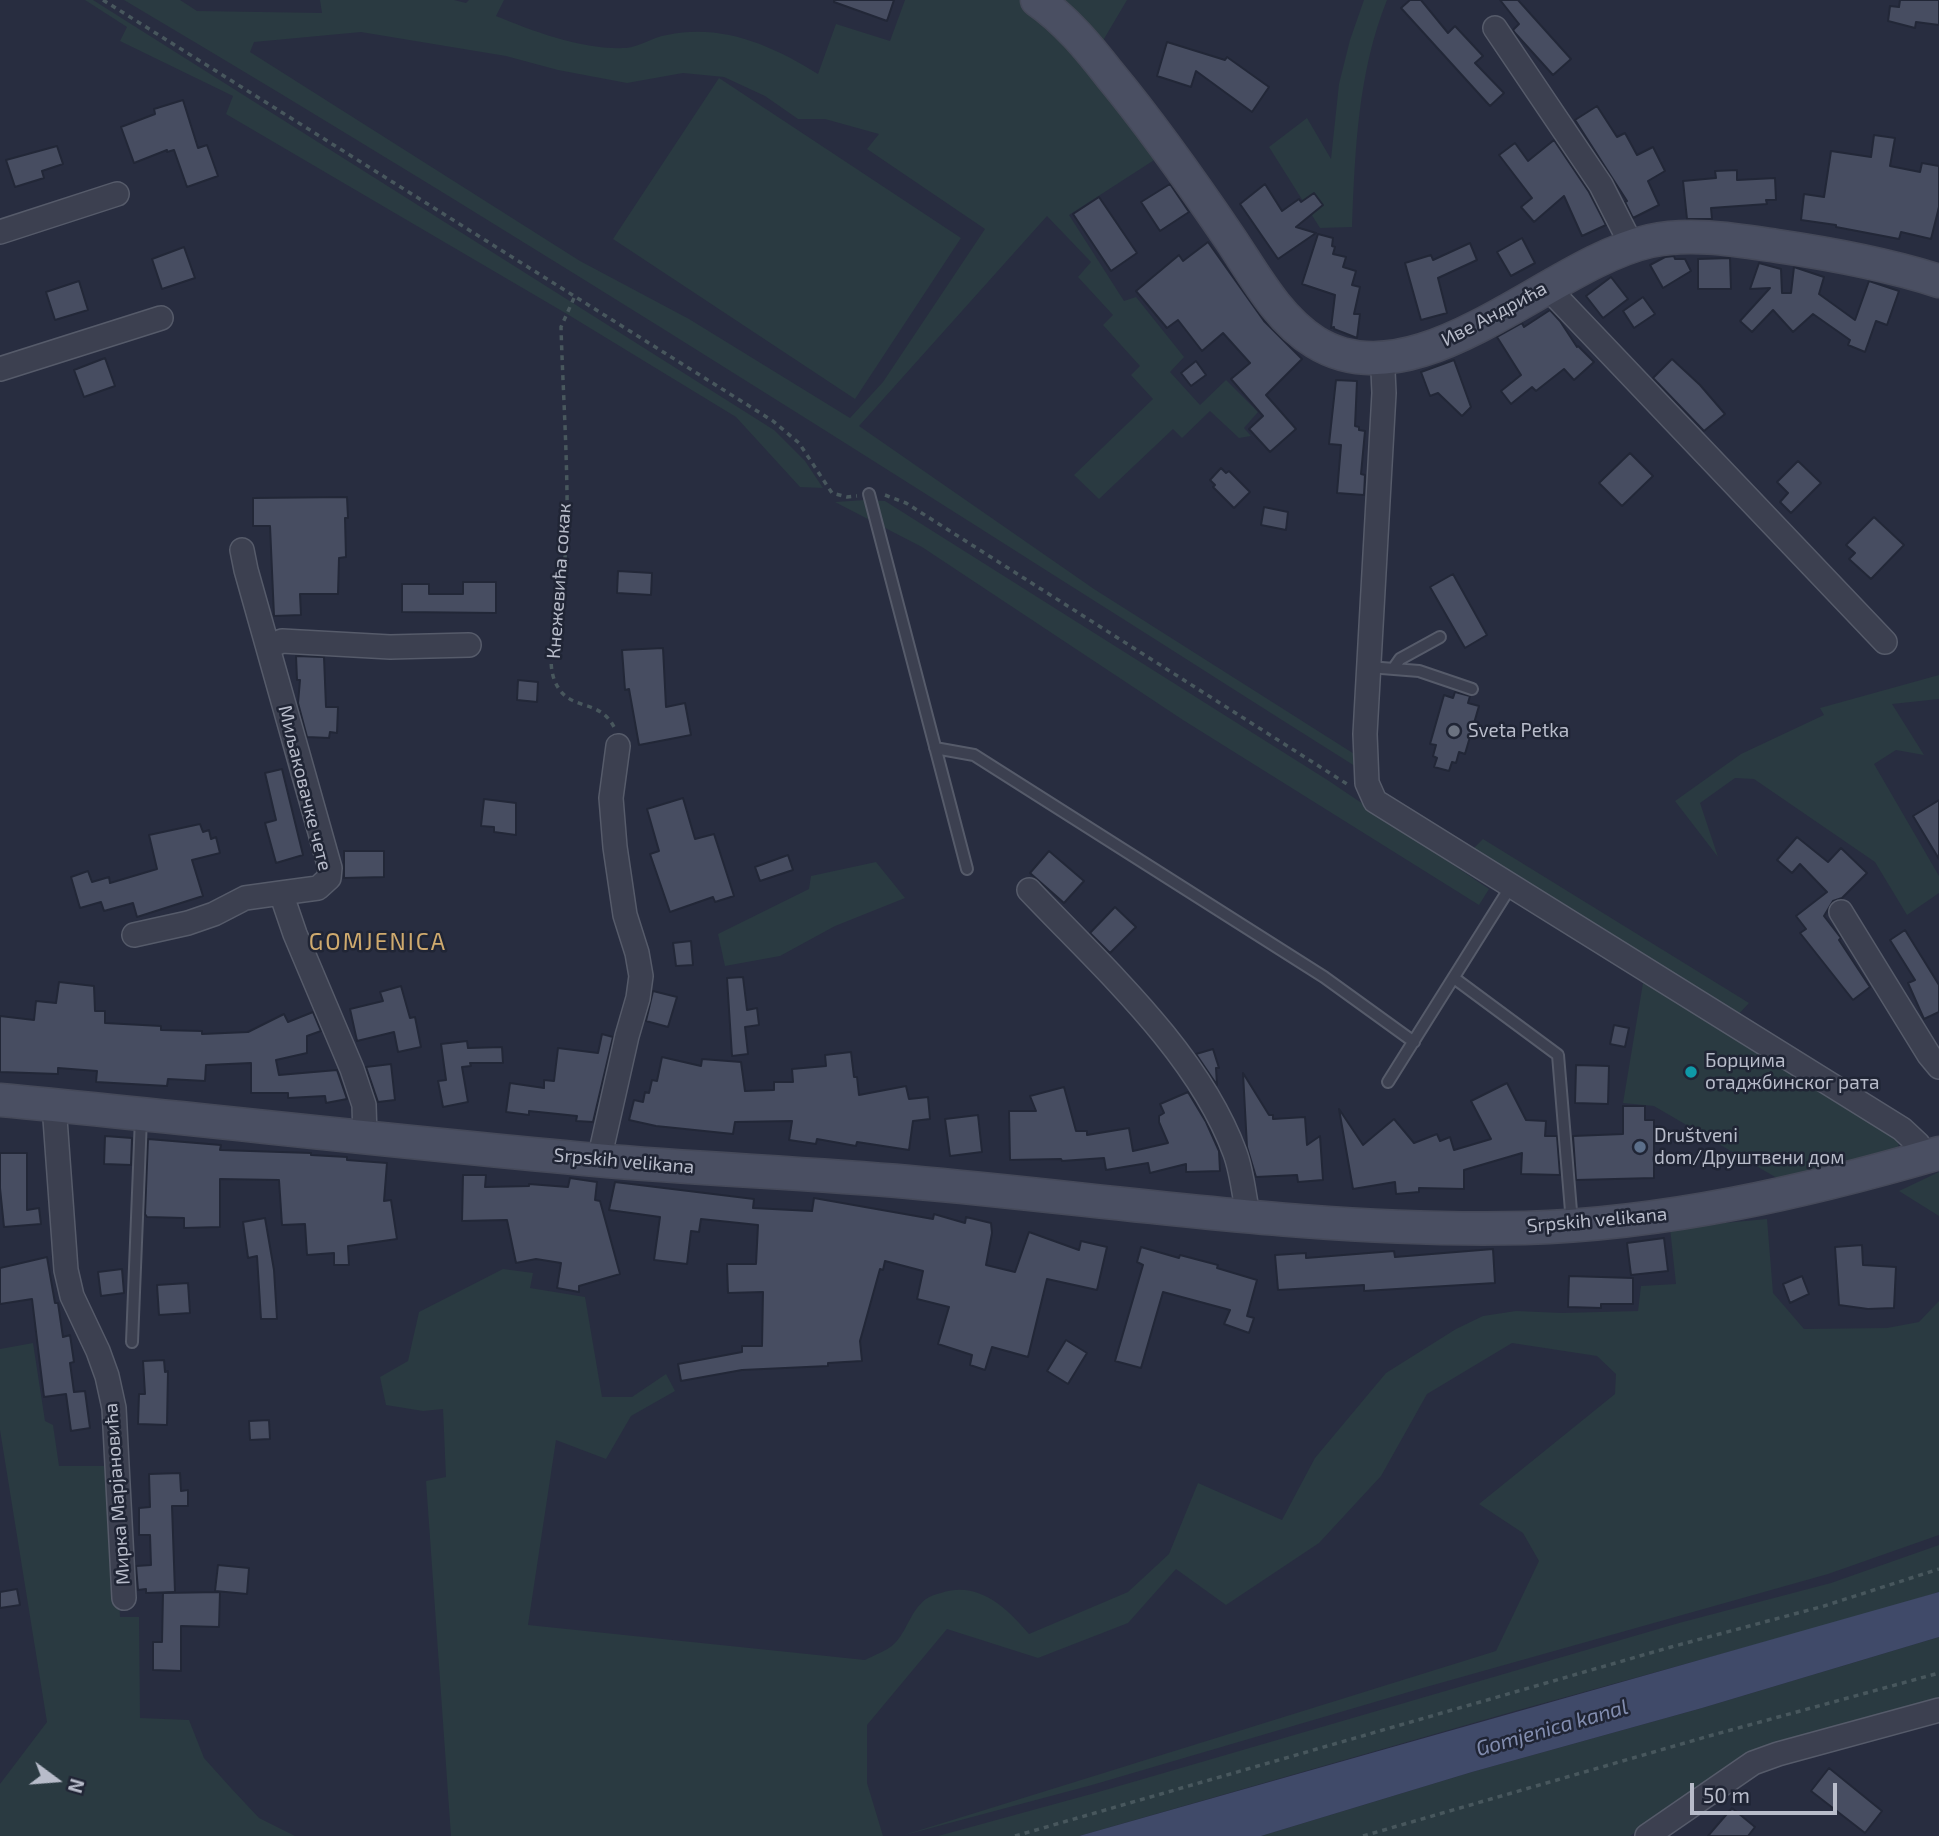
<!DOCTYPE html>
<html>
<head>
<meta charset="utf-8">
<style>
  body { margin:0 }
  #map { position:relative; width:1939px; height:1836px; overflow:hidden; background:#282d40; font-family:"Exo 2",sans-serif }
  canvas { display:block }
  .north { position:absolute; left:21px; top:1745px; width:70px; height:70px; -webkit-text-stroke:5px #202535; paint-order:stroke; rotate:106deg; font-size:19px; font-weight:700; line-height:28px; text-align:center; color:#b8bcca }
  .north::after { content:''; display:block; margin:auto; width:24px; height:32px; background:#b8bcca; clip-path:polygon(50% 0,100% 100%,50% 72%,0 100%) }
  .scale { position:absolute; left:1690px; top:1783px; width:147px; height:32px; box-sizing:border-box; border:4px solid #b8bcca; border-top:0; padding-left:9px; font-size:21px; line-height:24px; white-space:nowrap; color:#b8bcca; -webkit-text-stroke:5px #202535; paint-order:stroke }
</style>
</head>
<body>
<div id="map">
<canvas width="1939" height="1836"></canvas>
<div class="north">N</div>
<div class="scale">50 m</div>
</div>
<script>
const g = document.querySelector('canvas').getContext('2d');
g.lineJoin = 'round';
function fill(path, color) { g.fillStyle = color; g.fill(path, 'evenodd'); }
function trace(path, color, width, dash) { g.strokeStyle = color; g.lineWidth = width; g.lineCap = dash ? 'butt' : 'round'; g.setLineDash(dash || []); g.stroke(path); }
function label(font, color, halo, rows, align = 'center') {
  g.font = font + ' "Exo 2",sans-serif'; g.lineWidth = 5; g.setLineDash([]); g.textBaseline = 'middle'; g.strokeStyle = halo; g.fillStyle = color; for (const [text, x, y, turn = 0] of rows) {
    g.save(); g.translate(x, y); g.rotate((+turn || 0) * Math.PI / 180); g.textAlign = isNaN(turn) ? turn : align; if (halo) g.strokeText(text, 0, 0); g.fillText(text, 0, 0); g.restore();
  }
}
const green = new Path2D(`
  M85 0H93L774 430 805 461 823 488 800 487 736 417 567 314 226 114 233 96 120 41 127 27Z
  M124 0H180L197 11 322 13 320 0H454L466 3 469 0H504L496 16C535 32 583 50 626 48 639 47 653 37 667 35 721 23 772 45 818 74L836 24 890 41 905 0H1026L1165 153 1069 215 1124 301 1136 297 1184 357 1170 372 1200 405 1226 380 1258 412 1244 428 1251 436 1239 438 1210 411 1182 438 1173 429 1099 499 1074 475 1153 399 1131 375 1140 366 1103 325 1113 315 1078 277 1091 262 1047 216 859 426 1094 589 1359 757 1358 768C949 509 541 247 124 0ZM361 32 506 56 558 70 627 83 683 73 724 77 765 96 798 119H825L879 134 867 149 985 229 883 382 850 418 689 319 580 261 250 52 254 42Z
  M1056 0H1127L1101 44Z
  M1364 0H1387C1358 72 1355 150 1352 227L1320 228 1269 147 1307 118 1331 159 1339 84 1350 40Z
  M719 78 961 238 855 399 613 239Z
  M865 500 885 501 1329 781 1489 889 1479 905 1183 720 922 547 835 502Z
  M1939 675V699L1892 704 1924 755 1896 750 1874 764 1939 876V893L1907 915 1875 862 1754 779 1735 778 1700 803 1718 857 1675 801 1741 754 1824 715 1820 708Z
  M1483 839 1749 1003 1736 1017 1472 850Z
  M876 862 905 898 835 926 780 956 725 966 718 934 809 889 811 876Z
  M1643 983 1653 987 1899 1140 1898 1148 1893 1152 1782 1181 1654 1106 1623 1103Z
  M1939 1172V1216L1899 1191Z
  M1767 1219 1773 1293 1804 1329 1887 1328 1919 1322 1939 1301V1535L1828 1574 1419 1689 1092 1785 901 1836 1496 1651 1539 1561 1523 1533 1479 1504 1615 1394 1616 1374 1597 1356 1512 1343 1427 1394 1381 1476 1319 1543 1226 1605 1176 1569 1128 1623 1038 1658 947 1629 867 1725V1783L883 1836H451L426 1481 446 1477 443 1409 423 1411 386 1405 380 1377 408 1361 419 1312 503 1269 533 1273 530 1288 585 1297 602 1397H632L666 1374 675 1391 631 1416 606 1459 556 1440 528 1625 865 1660C874 1655 887 1651 894 1644 907 1632 910 1611 926 1599 930 1596 936 1594 941 1593 978 1580 1007 1608 1029 1634L1128 1592 1169 1554 1198 1483 1282 1520 1315 1458 1386 1373 1456 1329 1483 1316 1516 1311 1561 1313 1638 1311 1641 1286 1676 1284 1670 1228Z
  M33 1343 45 1421 53 1425 59 1466H112L120 1617H139L140 1718 189 1720 204 1758 230 1787 259 1818 295 1836H0V1784L47 1722 0 1430V1349Z
  M1939 1545V1592L1888 1608 1515 1711 1079 1836H938L1095 1793 1679 1623 1831 1583Z
  M1939 1637V1700L1714 1778 1630 1836H1261L1472 1772 1702 1708Z`);
const water = new Path2D(`
  M1939 1592V1637L1702 1708 1472 1772 1261 1836H1079Z`);
const building = new Path2D(`
  M834 0H894L887 21 834 2Z
  M1410 0H1421L1448 33 1455 26 1483 56 1475 63 1504 93 1490 106 1401 8Z
  M1500 0H1518L1571 59 1553 75 1515 33 1513 30 1519 24Z
  M1900 0H1939V25L1916 22 1915 28 1888 21 1890 6 1899 7Z
  M1167 42 1225 60 1227 57 1269 87 1252 112 1196 71 1191 87 1157 76Z
  M183 100 198 148 207 145 218 176 187 187 174 150 167 152V150L134 163 121 127 155 114 154 109Z
  M1597 106 1617 137 1625 133 1637 155 1653 147 1665 171 1648 181 1659 205 1633 218 1625 202 1627 201 1575 120Z
  M1874 135 1895 138 1890 166 1920 172 1922 163 1939 166V207L1931 239 1901 232 1899 239 1836 227V225L1801 220 1804 194 1824 197 1831 151 1871 157Z
  M1554 140 1589 192 1606 225 1582 236 1564 196 1534 222 1521 207 1532 198 1499 155 1515 143 1528 161Z
  M57 146 63 164 42 171 44 178 15 187 6 160Z
  M1737 170V180L1775 178 1776 200H1766L1767 204 1711 208 1712 219H1687L1683 181 1716 178 1715 171Z
  M1170 184 1189 212 1160 231 1141 202Z
  M1265 184 1282 211 1299 199 1301 202 1314 193 1323 205 1296 227 1316 233 1278 259 1240 204Z
  M1099 197 1137 253 1111 271 1073 214Z
  M1318 234 1333 238 1332 246 1335 247 1333 254 1346 257 1343 267 1356 271 1352 285 1360 287 1354 314H1360L1357 338 1334 329V327L1331 328 1335 295 1302 284Z
  M1522 238 1535 263 1511 276 1497 252Z
  M1208 242 1264 321 1302 359 1266 395 1296 429 1270 452 1249 429 1263 416 1231 379 1250 363 1223 333 1202 351 1178 320 1167 328 1136 291 1179 255 1183 261Z
  M1470 243 1477 260 1438 278 1447 313 1421 320 1405 263 1431 255 1433 260Z
  M184 247 195 278 162 289 152 259Z
  M1674 256 1675 259H1685L1691 271 1663 288 1650 265 1665 257Z
  M1730 258 1731 289H1698V259Z
  M1759 263 1781 269 1782 293H1791L1794 267 1824 277 1819 294 1855 320 1869 281 1899 291 1887 325 1876 321 1865 352 1848 345 1850 340 1813 314 1793 332 1773 310 1752 332 1740 321 1770 288 1750 289Z
  M1611 277 1628 299 1603 318 1586 296Z
  M79 281 88 310 55 320 46 292Z
  M1643 297 1655 314 1634 328 1623 311Z
  M1550 310 1560 321 1577 347 1578 346 1594 362 1574 380 1564 369 1536 391 1532 387 1511 404 1501 391 1521 375 1497 337 1522 323 1524 327Z
  M105 358 115 386 84 397 74 370Z
  M1672 359 1700 385 1725 414 1704 431 1653 378Z
  M1454 360 1471 407 1462 416 1438 393 1430 396 1421 372Z
  M1196 361 1206 375 1191 386 1181 373Z
  M1336 380 1357 381 1355 426 1359 427V430L1365 431 1361 474 1365 475 1364 495 1337 493 1341 445 1329 444Z
  M1630 453 1653 476 1622 506 1599 483Z
  M1798 461 1821 483 1791 513 1780 502 1788 493 1777 482Z
  M1221 468 1226 473 1229 471 1250 492 1234 508 1213 487 1215 485 1210 480Z
  M347 497 348 518H345L346 557 339 558 338 594H300L301 615 274 616 270 526H253V498Z
  M1264 507 1288 512 1286 530 1261 525Z
  M1874 517 1904 545 1871 579 1849 559 1855 553 1846 545Z
  M618 571 652 573 651 595 617 593Z
  M1453 574 1487 635 1465 648 1430 587Z
  M463 582H496V613L402 612V584H429V594H463Z
  M663 648 666 707 685 703 691 735 639 745 629 689 625 690 622 650Z
  M296 656 324 657 326 707H338L337 733 330 732 329 738 307 737 298 703 300 680H297Z
  M518 680 538 682 537 702 517 700Z
  M1455 692 1470 696 1468 703 1479 706 1465 754 1459 752 1456 763 1452 762 1449 771 1434 767 1437 758 1433 756 1436 745 1430 744 1444 695 1453 698Z
  M282 769 303 855 276 863 265 823 276 820 265 773Z
  M683 798 695 839 714 834 734 896 715 902 713 897 670 912 650 854 659 851 647 809Z
  M484 799 516 803V835L494 832V827L481 826Z
  M1939 800V859L1913 816Z
  M200 824 203 832 209 830 211 839 216 837 220 853 192 860 203 896 137 917 133 903 104 911 101 902 80 908 71 877 88 871 92 882 109 877 110 883 157 869 149 835Z
  M1797 837 1828 862 1841 848 1867 873 1842 898 1833 901 1824 916 1841 938 1839 940 1870 987 1853 1000 1800 933 1806 929 1796 916 1827 892 1800 864 1792 873 1777 860Z
  M344 851H384V877L344 878Z
  M1049 851 1084 881 1064 903 1030 873Z
  M788 855 793 870 760 881 755 867Z
  M1115 907 1136 927 1110 953 1090 933Z
  M1905 930 1939 985V1012L1924 1019 1908 983 1915 980 1890 940Z
  M691 941 693 965 676 966 673 943Z
  M743 977 747 1010 757 1008 759 1025 745 1027 748 1054 732 1056 727 978Z
  M59 982 94 986 95 1011H105V1023L161 1026V1030L202 1031V1034L248 1032 284 1014 288 1022 313 1012 321 1031 307 1036V1053L276 1060 279 1075 337 1070 347 1099 326 1103 325 1096 288 1098V1093H251V1063L206 1065 205 1081 168 1079 167 1086 96 1082 97 1071 58 1068V1074L0 1072V1016L34 1020 36 1001 56 1003Z
  M401 986 410 1018 415 1017 421 1047 398 1052 394 1032 357 1041 350 1009 383 1001 380 992Z
  M653 991 677 997 668 1027 646 1021Z
  M1614 1025 1629 1028 1625 1047 1610 1044Z
  M602 1034 613 1037 593 1122 576 1121 577 1116 529 1111V1115L506 1112 510 1083 544 1088V1080L554 1081 558 1048 598 1053Z
  M467 1041 468 1048 502 1047 503 1063H470L471 1066 462 1067 468 1102 443 1107 438 1081 446 1080 441 1044Z
  M1213 1049 1219 1068H1216L1217 1085 1196 1054Z
  M851 1052 854 1077H857L859 1095 906 1086 909 1099 928 1097 930 1119 913 1121 909 1150 857 1142 856 1146 817 1139 816 1144 789 1140 792 1121 735 1122 733 1134 656 1126 629 1120 634 1100 643 1102 645 1092 649 1093 652 1080 657 1081 662 1057 701 1066 702 1059 741 1062 745 1091 774 1090V1082H793L792 1069 826 1066 825 1055Z
  M391 1064 395 1100 378 1102 366 1067Z
  M1576 1065 1609 1066 1608 1104 1575 1103Z
  M1243 1073 1269 1115H1273V1119L1305 1117 1307 1145 1320 1136 1323 1180 1298 1182 1297 1175 1256 1177 1247 1147Z
  M1507 1083 1526 1120 1546 1121 1545 1136H1557L1560 1175 1521 1174 1522 1153 1464 1170V1189L1419 1188V1192L1396 1194 1395 1182 1353 1189 1339 1109 1363 1145 1394 1119 1414 1143 1437 1134 1440 1141 1450 1137 1454 1150 1491 1139 1471 1101Z
  M1064 1087 1076 1131H1087V1135L1129 1128 1133 1151 1168 1143 1159 1122V1116L1164 1113 1160 1104 1188 1092 1206 1122 1219 1151 1220 1171 1186 1172V1164L1150 1173 1148 1163 1106 1170 1104 1158 1062 1161 1061 1159 1010 1160 1009 1111H1036L1030 1096Z
  M1623 1106H1645V1120H1654V1178L1576 1180 1573 1136 1623 1134Z
  M978 1115 982 1152 950 1156 945 1119Z
  M105 1136 132 1138 131 1165 104 1164Z
  M148 1139 221 1145 220 1150 311 1153V1155L347 1157V1160L387 1163 384 1201 391 1200 397 1239 348 1246 349 1265H334V1253L307 1255 305 1224 282 1225 279 1180 220 1179V1227L184 1228V1218L147 1217 145 1214Z
  M0 1153H27V1210L39 1208 41 1224 4 1227 0 1188Z
  M463 1175H486L485 1187 529 1186V1184L568 1187 570 1178 597 1182 595 1200 600 1201 620 1274 579 1286V1292L557 1288 561 1263 536 1259 516 1263 507 1220 462 1221Z
  M615 1182 754 1199 753 1208 812 1211 814 1198 933 1219 934 1214 965 1223 966 1217 991 1223 992 1233 986 1265 1015 1272 1029 1232 1079 1250 1081 1241 1107 1247 1097 1290 1047 1279 1028 1357 992 1347 985 1370 970 1365 972 1355 938 1344 949 1307 917 1299 923 1271 885 1261 883 1270 880 1269 860 1341 862 1361 828 1363V1366L742 1370 681 1381 678 1364 742 1352V1346H762L763 1292 728 1293 727 1264H756L758 1225 701 1219 699 1232 691 1231 687 1264 654 1260 660 1217 609 1210Z
  M265 1218 274 1270 277 1319H261L257 1256 248 1258 243 1222Z
  M1664 1238 1668 1271 1631 1275 1627 1243Z
  M1862 1245 1863 1265 1896 1267 1894 1308 1868 1309 1839 1305 1835 1247Z
  M1141 1247 1179 1258 1180 1255 1218 1265 1217 1268 1257 1280 1247 1316 1254 1318 1249 1333 1224 1324 1230 1310 1163 1292 1141 1368 1115 1361 1143 1265 1137 1262Z
  M1493 1249 1495 1283 1364 1291V1285L1278 1290 1275 1255 1306 1253V1258L1394 1251 1395 1257Z
  M47 1257 55 1303H58L63 1337 70 1335 74 1362 70 1363 74 1392 85 1391 90 1428 71 1431 66 1394 44 1397 32 1299 0 1304V1268Z
  M122 1269 124 1293 101 1296 98 1272Z
  M1569 1276 1633 1278V1304H1601V1308L1568 1307Z
  M1802 1276 1809 1294 1790 1303 1783 1284Z
  M188 1283 190 1313 159 1315 157 1285Z
  M1066 1340 1087 1353 1068 1384 1047 1371Z
  M164 1360 165 1372 168 1371 167 1425 138 1424 139 1394H145L143 1361Z
  M269 1420 270 1439 250 1440 249 1421Z
  M180 1473 181 1491 188 1490V1506H172L175 1592 146 1593V1589L138 1590 136 1566 151 1565 150 1535H139V1508L150 1507 149 1474Z
  M218 1565 249 1568 247 1594 215 1591Z
  M17 1589 20 1605 0 1608V1592Z
  M220 1592 219 1627 181 1626V1671L153 1670V1642H162L163 1593Z
  M1829 1768 1882 1811 1865 1833 1811 1791Z
  M1732 1808 1755 1827 1748 1836H1708Z`);
const path = new Path2D(`
  M103 0 773 421 799 443 832 493 847 497 857 496
  M574 298 561 327C563 395 568 463 567 531 566 555 562 581 560 605 557 629 546 656 554 679 567 714 598 696 614 727
  M885 495 906 503 1347 784
  M1015 1836 1671 1647 1824 1606 1939 1569
  M1363 1836 1709 1736 1939 1673`);
const lane = new Path2D(`
  M869 494 967 869
  M1369 667 1419 671 1472 689
  M1393 669 1400 659 1440 637
  M935 748 974 755 1324 977 1414 1042
  M1454 978 1558 1055 1572 1223
  M1388 1082 1511 886
  M132 1342 141 1118`);
const street = new Path2D(`
  M1495 28 1601 185 1632 246
  M0 232 117 194
  M1547 287 1885 642
  M1377 359 1383 371 1384 393 1365 734 1367 783 1375 801 1902 1129 1918 1144 1925 1157
  M0 369 161 318
  M242 550 246 570 330 868 329 878 318 888 281 893 295 934 352 1069 364 1105 365 1136
  M268 647 282 641 390 647 469 645
  M1029 890C1102 967 1198 1052 1235 1153 1242 1172 1244 1195 1248 1215
  M1841 912 1929 1055 1939 1067
  M134 935 188 923 214 914 245 898 281 893
  M54 1105 66 1270 72 1296 98 1351 107 1376 114 1408 124 1598
  M599 1160 627 1036 638 998 641 976 637 953 625 915 615 847 611 798 618 746
  M1647 1836 1753 1763 1778 1754 1939 1710`);
const secondary = new Path2D(`
  M1037 0C1066 20 1089 48 1110 75 1154 128 1193 184 1231 240 1255 276 1278 319 1315 342 1417 406 1550 263 1650 241 1691 232 1736 240 1777 246 1832 254 1886 264 1939 281
  M0 1100C199 1119 397 1142 596 1160 700 1169 805 1173 909 1182 1114 1200 1319 1233 1525 1228 1665 1224 1805 1192 1939 1153`);
const markers = [
  [1454,731,7,"#6b7280"],
  [1691,1072,7,"#0f9aa8"],
  [1640,1147,7,"#5c6f8a"]
];
const streetNames = [
  ["Иве Андрића",1494,314,-28],
  ["Кнежевића сокак",559,581,-86],
  ["Миљаковачке чете",305,788,76],
  ["Srpskih velikana",624,1161,5],
  ["Srpskih velikana",1597,1220,-5],
  ["Мирка Марјановића",117,1494,-94]
];
const poiNames = [
  ["Sveta Petka",1468,731],
  ["Борцима",1705,1061],
  ["отаджбинског рата",1705,1083],
  ["Društveni",1654,1136],
  ["dom/Друштвени дом",1654,1158]
];
const waterNames = [
  ["Gomjenica kanal",1552,1728,-16]
];
const quarterNames = [
  ["GOMJENICA",378,942]
];
fill(green, '#2a3a41');
fill(water, '#404a69');
fill(building, '#474d61');
trace(building, '#222737', 2);
trace(lane, '#565b6a', 14);
trace(street, '#565b6a', 26);
trace(secondary, '#454959', 35);
trace(path, '#48575d', 3.5, [5, 5]);
trace(lane, '#3c4050', 10);
trace(street, '#3c4050', 23);
trace(secondary, '#4a4f62', 32);
for (const [x, y, r, color] of markers) { const dot = new Path2D(); dot.arc(x, y, r, 0, 2 * Math.PI); g.fillStyle = color; g.fill(dot); trace(dot, '#202535', 2.5); }
label('19px', '#b8bcca', '#202535', streetNames);
label('19px', '#b8bcca', '#202535', poiNames, 'left');
label('italic 21px', '#828daf', '#202535', waterNames);
g.letterSpacing = '2px';
label('23px', '#cfaa6e', '#202535', quarterNames);
g.letterSpacing = '0px';
</script>
</body>
</html>
